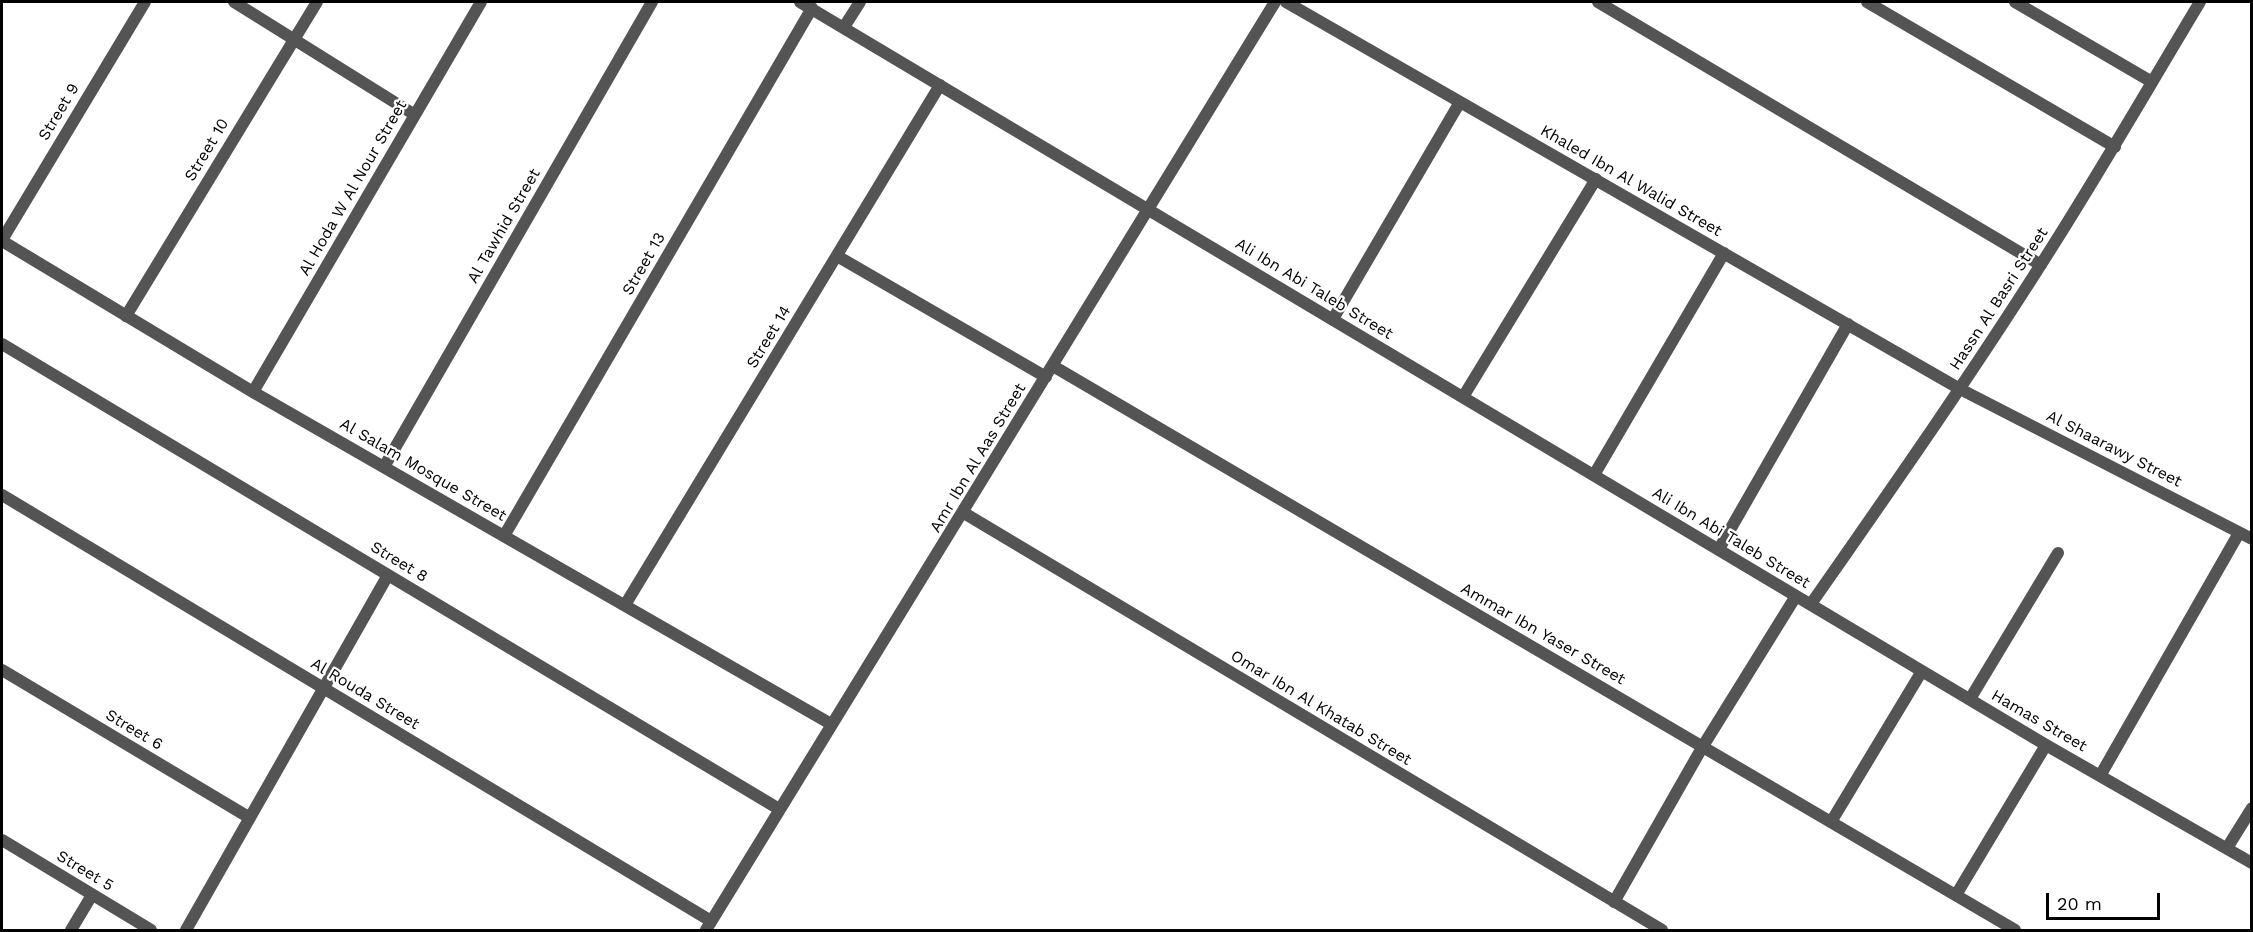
<!DOCTYPE html>
<html>
<head>
<meta charset="utf-8">
<style>
  body { margin:0 }
  #map { position:relative; width:2253px; height:932px; overflow:hidden; background:#fff; font-family:"Work Sans",sans-serif }
  canvas { display:block }
  .frame { position:absolute; inset:0; border:3px solid #000; pointer-events:none }
  .scale { position:absolute; left:2046px; top:893px; width:114px; height:27px; box-sizing:border-box; border:3px solid #000; border-top:0; padding-left:8px; font-size:18px; line-height:21px; white-space:nowrap; color:#000; -webkit-text-stroke:4px #fff; paint-order:stroke }
</style>
</head>
<body>
<div id="map">
<canvas width="2253" height="932"></canvas>
<div class="frame"></div>
<div class="scale">20 m</div>
</div>
<script>
const g = document.querySelector('canvas').getContext('2d');
g.lineJoin = 'round';
function trace(path, color, width, dash) { g.strokeStyle = color; g.lineWidth = width; g.lineCap = dash ? 'butt' : 'round'; g.setLineDash(dash || []); g.stroke(path); }
function label(font, color, halo, rows, align = 'center') {
  g.font = font + ' "Work Sans",sans-serif'; g.lineWidth = 4.5; g.setLineDash([]); g.textBaseline = 'middle'; g.strokeStyle = halo; g.fillStyle = color; for (const [text, x, y, turn = 0] of rows) {
    g.save(); g.translate(x, y); g.rotate((+turn || 0) * Math.PI / 180); g.textAlign = isNaN(turn) ? turn : align; if (halo) g.strokeText(text, 0, 0); g.fillText(text, 0, 0); g.restore();
  }
}
const street = new Path2D(`
  M234 2 415 115
  M800 2 2046 745 2252 863
  M1286 2 1960 389 2252 539
  M1598 2 2041 265
  M1867 2 2115 147
  M2015 2 2152 82
  M844 27 860 2
  M2 240 145 2
  M2 241 253 392 831 724
  M837 256 1046 377
  M126 316 317 2
  M1333 319 1460 102
  M2 344 779 809
  M1053 366 2015 930
  M253 392 481 2
  M1463 397 1596 179
  M384 467 652 2
  M1594 475 1724 253
  M2 495 711 921
  M964 513 1662 930
  M504 536 812 8
  M1719 549 1848 324
  M1811 604C1889 492 1967 381 2040 266 2096 179 2147 90 2200 2
  M625 605 940 85
  M2 670 250 818
  M1970 699 2058 553
  M2100 776 2239 533
  M1831 822 1922 671
  M2 840 151 930
  M2227 848 2252 808
  M1956 895 2046 745
  M1614 902 1703 746 1796 596
  M71 930 92 895
  M186 930 388 575
  M706 930 1275 2`);
const streetNames = [
  ["Street 9",59,112,-59],
  ["Street 10",207,150,-59],
  ["Khaled Ibn Al Walid Street",1631,181,30],
  ["Al Hoda W Al Nour Street",353,188,-60],
  ["Al Tawhid Street",504,226,-60],
  ["Street 13",644,264,-60],
  ["Ali Ibn Abi Taleb Street",1314,289,31],
  ["Hassn Al Basri Street",1999,299,-57],
  ["Street 14",769,337,-59],
  ["Al Shaarawy Street",2114,449,27],
  ["Amr Ibn Al Aas Street",978,458,-59],
  ["Al Salam Mosque Street",423,470,30],
  ["Ali Ibn Abi Taleb Street",1731,538,31],
  ["Street 8",399,562,31],
  ["Ammar Ibn Yaser Street",1543,634,30],
  ["Al Rouda Street",365,694,31],
  ["Omar Ibn Al Khatab Street",1321,708,31],
  ["Hamas Street",2039,721,30],
  ["Street 6",134,730,31],
  ["Street 5",85,871,31]
];
trace(street, '#545454', 12);
label('16px', '#000', '#fff', streetNames);
</script>
</body>
</html>
